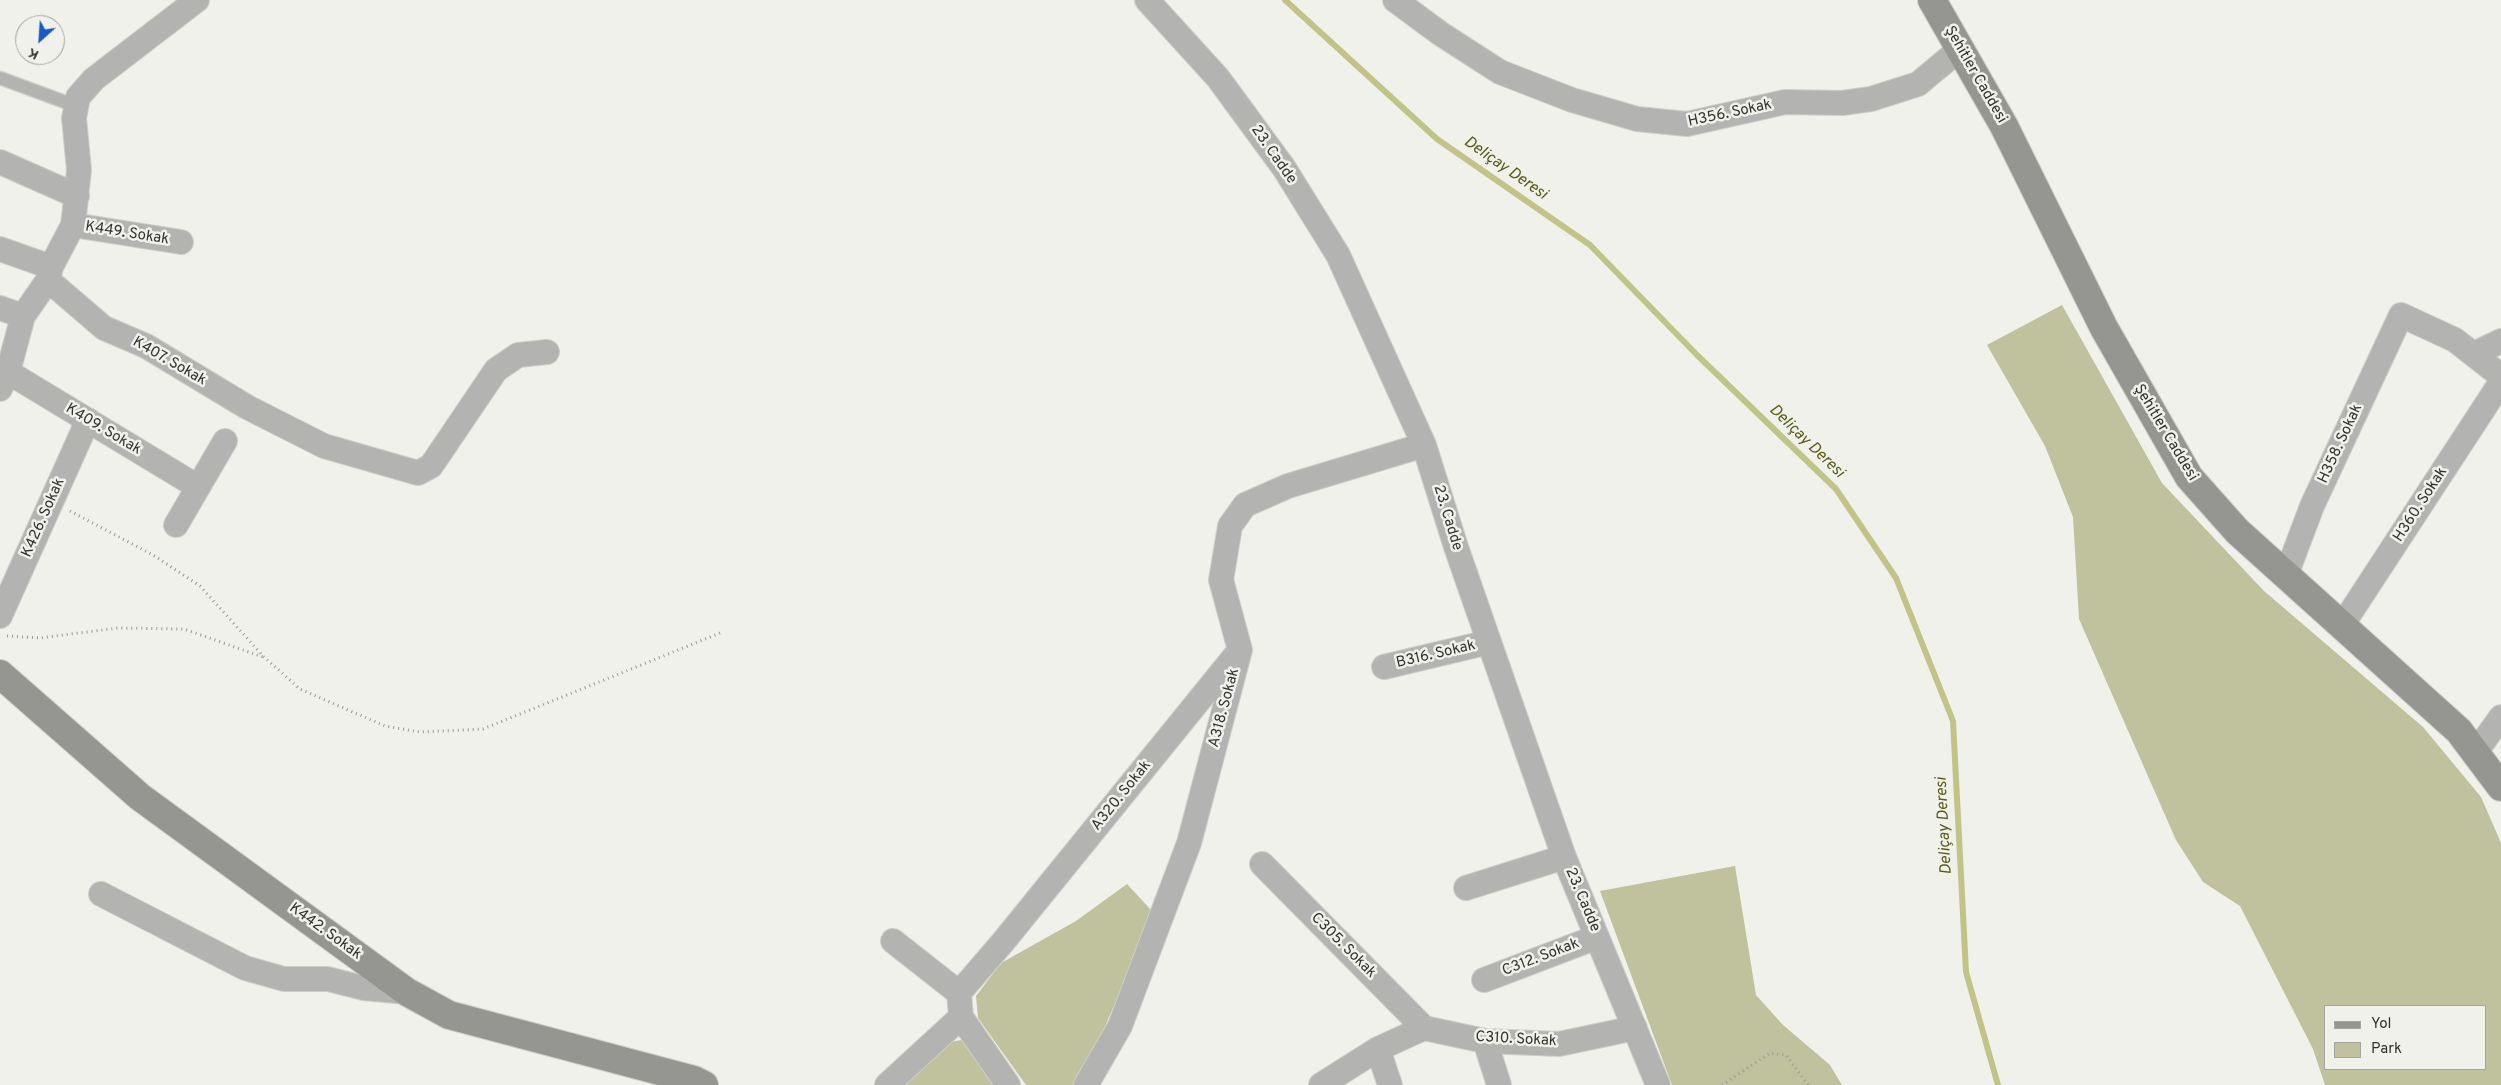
<!DOCTYPE html>
<html>
<head>
<meta charset="utf-8">
<style>
  body { margin:0 }
  #map { position:relative; width:2501px; height:1085px; overflow:hidden; background:#f0f1eb; font-family:Overpass,sans-serif }
  canvas { display:block }
  .legend { position:absolute; left:2324px; top:1005px; width:162px; height:65px; box-sizing:border-box; background:#f0f1eb; border:1px solid #a4a4a0; margin:0; padding:6px 9px; list-style:none; font-size:15px; color:#31312f }
  .legend li { display:flex; align-items:center; gap:10px; height:25px }
  .legend b { width:25px; border:1px solid #a4a4a0 }
  .north { position:absolute; left:15px; top:15px; width:50px; height:50px; box-sizing:border-box; background:#f0f1eb; border:1px solid #a4a4a0; border-radius:50%; rotate:206deg; font-size:14px; font-weight:700; line-height:20px; text-align:center; color:#31312f }
  .north::after { content:''; display:block; margin:auto; width:18px; height:22px; background:#1959c5; clip-path:polygon(50% 0,100% 100%,50% 72%,0 100%) }
</style>
</head>
<body>
<div id="map">
<canvas width="2501" height="1085"></canvas>
<ul class="legend">
<li><b style="height:6px;background:#959692"></b>Yol</li>
<li><b style="height:14px;background:#bfc29c"></b>Park</li>
</ul>
<div class="north">K</div>
</div>
<script>
const g = document.querySelector('canvas').getContext('2d');
g.lineJoin = 'round';
function fill(path, color) { g.fillStyle = color; g.fill(path, 'evenodd'); }
function trace(path, color, width, dash) { g.strokeStyle = color; g.lineWidth = width; g.lineCap = dash ? 'butt' : 'round'; g.setLineDash(dash || []); g.stroke(path); }
function label(font, color, halo, rows, align = 'center') {
  g.font = font + ' Overpass,sans-serif'; g.lineWidth = 5; g.setLineDash([]); g.textBaseline = 'middle'; g.strokeStyle = halo; g.fillStyle = color; for (const [text, x, y, turn = 0] of rows) {
    g.save(); g.translate(x, y); g.rotate((+turn || 0) * Math.PI / 180); g.textAlign = isNaN(turn) ? turn : align; if (halo) g.strokeText(text, 0, 0); g.fillText(text, 0, 0); g.restore();
  }
}
const green = new Path2D(`
  M2062 305 2162 483 2264 591 2423 727 2481 797 2501 843V1085H2325L2313 1049 2240 906 2203 882 2176 840 2079 619 2073 517 2045 446 1987 345ZM2485 1006V1069H2325V1006Z
  M1735 866 1756 995 1783 1025 1830 1065 1842 1085H1672L1600 891Z
  M1127 884 1152 911 1127 976 1083 1077 1076 1085H1026L978 1018 976 996 1001 963 1076 921Z
  M962 1040 995 1085H899L950 1042Z`);
const stream = new Path2D(`
  M1285 0 1437 139 1590 245 1697 355 1836 489 1896 578 1953 721 1966 972 1998 1085`);
const path = new Path2D(`
  M70 511 153 555 200 586 264 657 300 689 385 726 420 732 483 729 720 633
  M7 636 40 638 118 628 184 629 263 657
  M1722 1085 1770 1053 1786 1055 1808 1085`);
const lane = new Path2D(`
  M0 78 76 106`);
const street = new Path2D(`
  M197 0 94 79 78 97 74 118 79 170 73 225 51 267 48 280 104 328 146 346 247 407 324 446 418 473 431 466 496 370 518 355 547 352
  M1147 0 1218 78 1284 168 1338 255 1424 445 1456 547 1564 857 1658 1085
  M1395 0 1441 34 1500 72 1572 100 1637 119 1687 124 1785 102 1842 103 1871 99 1918 84 1960 49
  M0 162 77 196
  M73 225 181 242
  M0 249 51 267
  M0 308 23 316
  M2474 354 2501 341
  M8 372 198 487
  M0 389 8 372 23 316 48 280
  M176 525 225 441
  M2286 575 2312 506 2401 315 2455 340 2501 376
  M0 616 88 420
  M2341 627 2501 382
  M1384 667 1489 642
  M2475 753 2501 717
  M1262 864 1424 1028
  M1466 888 1564 857
  M101 894 245 968 284 979H328L363 988 407 992
  M893 941 959 993 961 1017 1008 1085
  M1484 980 1597 937
  M959 993 1003 942 1235 656
  M1485 1041 1499 1085
  M1378 1049 1390 1085
  M887 1085 961 1017
  M1086 1085 1120 1026 1189 843 1240 650 1221 580 1230 526 1245 505 1288 486 1424 445
  M1321 1085 1378 1049 1424 1028 1485 1041 1559 1044 1635 1028`);
const secondary = new Path2D(`
  M1932 0 2004 126 2104 328 2189 477 2237 531 2459 731 2501 787
  M0 674 140 797 407 992 449 1015 694 1080 704 1085`);
const streetNames = [
  ["Şehitler Caddesi",1975,75,60],
  ["H356. Sokak",1730,114,-12],
  ["23. Cadde",1273,155,55],
  ["K449. Sokak",127,234,9],
  ["K407. Sokak",169,362,30],
  ["K409. Sokak",103,430,31],
  ["Şehitler Caddesi",2165,433,59],
  ["H358. Sokak",2341,444,-65],
  ["H360. Sokak",2421,505,-57],
  ["K426. Sokak",44,518,-66],
  ["23. Cadde",1447,518,73],
  ["B316. Sokak",1436,655,-13],
  ["A318. Sokak",1225,708,-75],
  ["A320. Sokak",1122,796,-51],
  ["23. Cadde",1582,900,67],
  ["K442. Sokak",325,932,36],
  ["C305. Sokak",1343,946,45],
  ["C312. Sokak",1541,958,-21],
  ["C310. Sokak",1516,1040,3]
];
const waterNames = [
  ["Deliçay Deresi",1505,169,35],
  ["Deliçay Deresi",1806,442,44],
  ["Deliçay Deresi",1945,826,-93]
];
fill(green, '#bfc29c');
trace(stream, '#c1c486', 6);
trace(lane, '#cecec9', 15);
trace(street, '#cecec9', 26);
trace(secondary, '#cecec9', 30);
trace(path, '#999995', 3, [1, 4]);
trace(lane, '#b3b4b1', 12);
trace(street, '#b3b4b1', 24);
trace(secondary, '#959692', 28);
label('15px', '#31312f', '#f0f1eb', streetNames);
label('italic 16px', '#5a5b15', '#f0f1eb', waterNames);
</script>
</body>
</html>
